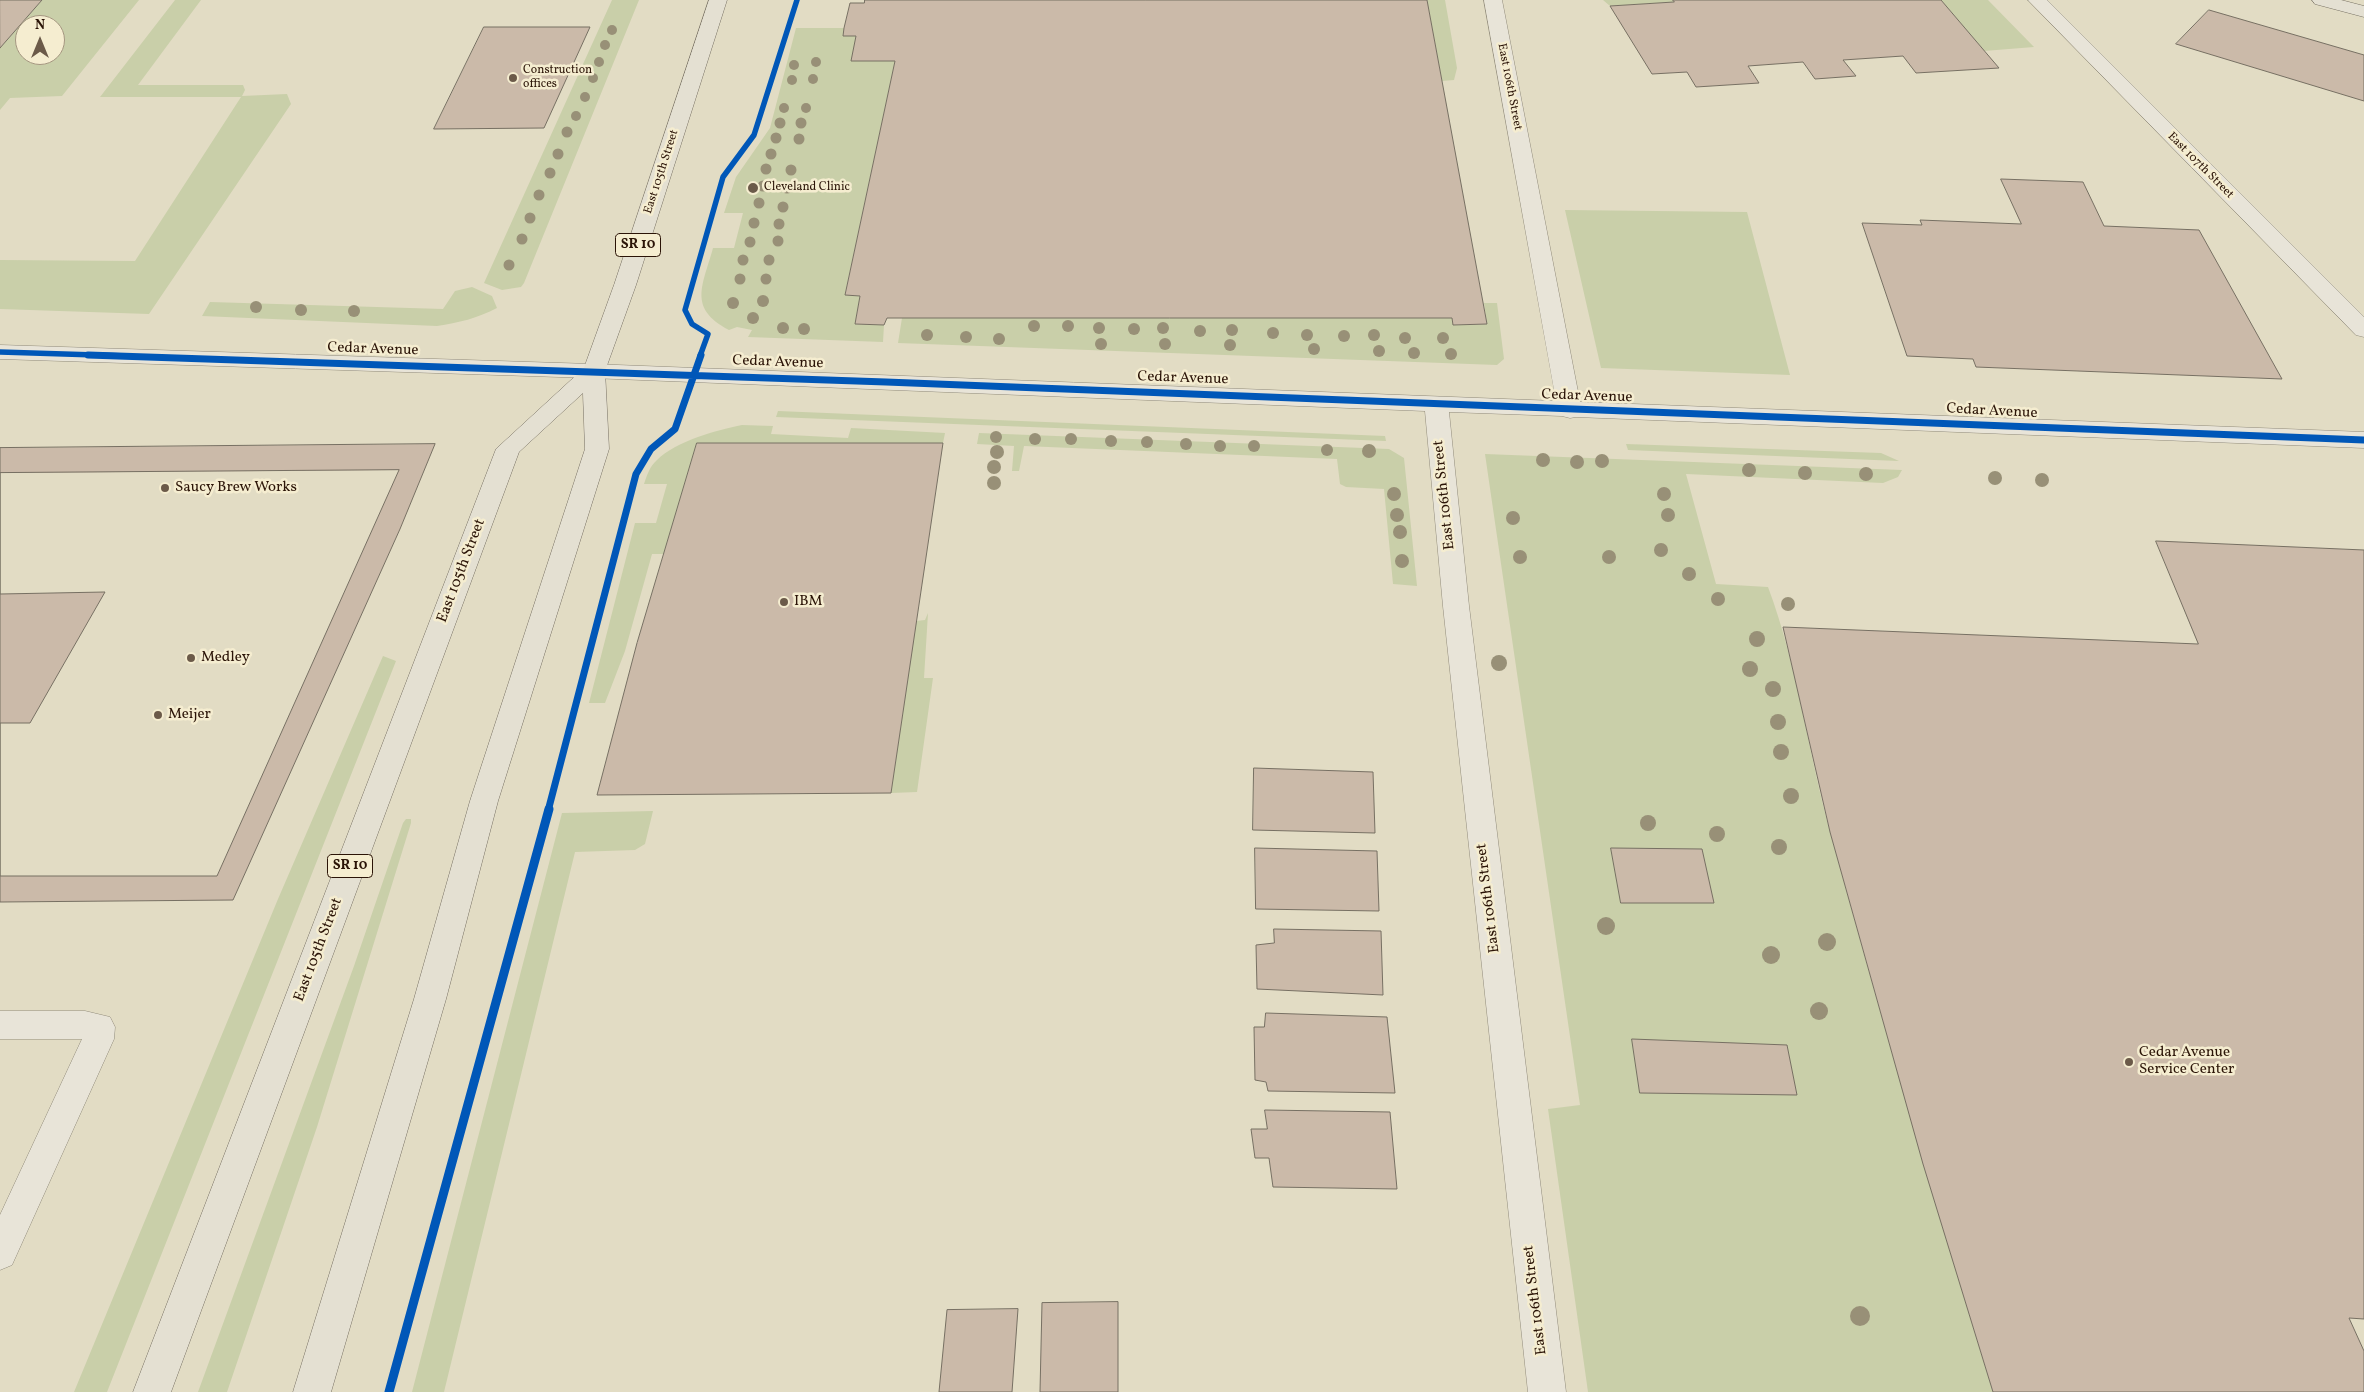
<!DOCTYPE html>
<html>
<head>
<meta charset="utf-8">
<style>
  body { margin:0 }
  #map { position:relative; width:2364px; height:1392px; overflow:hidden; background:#e2dcc4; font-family:Vollkorn,serif }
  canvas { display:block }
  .north { position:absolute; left:15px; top:15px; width:50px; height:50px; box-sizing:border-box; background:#f5edd0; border:1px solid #a49680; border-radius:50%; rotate:0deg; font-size:14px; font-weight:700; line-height:20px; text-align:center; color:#2b1407 }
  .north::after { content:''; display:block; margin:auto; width:18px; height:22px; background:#6b5a49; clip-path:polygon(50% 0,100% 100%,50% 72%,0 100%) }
</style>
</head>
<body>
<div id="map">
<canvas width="2364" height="1392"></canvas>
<div class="north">N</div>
</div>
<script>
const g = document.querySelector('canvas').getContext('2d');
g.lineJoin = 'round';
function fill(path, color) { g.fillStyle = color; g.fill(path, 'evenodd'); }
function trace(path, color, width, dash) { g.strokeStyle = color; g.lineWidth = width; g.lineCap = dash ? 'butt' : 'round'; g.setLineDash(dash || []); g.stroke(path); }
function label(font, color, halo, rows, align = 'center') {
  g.font = font + ' Vollkorn,serif'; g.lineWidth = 5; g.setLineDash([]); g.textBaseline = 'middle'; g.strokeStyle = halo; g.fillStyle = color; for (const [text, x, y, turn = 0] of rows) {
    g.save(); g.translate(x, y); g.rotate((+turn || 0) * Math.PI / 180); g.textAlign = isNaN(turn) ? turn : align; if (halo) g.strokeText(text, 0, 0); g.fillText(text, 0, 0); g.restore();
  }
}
const green = new Path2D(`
  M42 0H139L62 96 10 98 0 110V48ZM25 25H55V55H25Z
  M175 0H201L138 85H243L245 90 242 96 287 94 291 104 149 314 0 309V260L135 261 241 97H100Z
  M612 0H639L524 283 521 287 502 290 484 283Z
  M1427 0H1445L1457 68 1454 80 1442 81Z
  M1603 0H1673L1674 2 1610 6Z
  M1941 0H1988L2034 47 1984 51Z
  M796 28H844L843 36H856L895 61 845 294 860 296 855 324 884 325 883 342 748 337 752 330 737 327 729 330C687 308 703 285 713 248H734L743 213H724L736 177 770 128Z
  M1565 210 1747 212 1790 375 1601 368Z
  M472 287 492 296 497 308C478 318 458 323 437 326L202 316 210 302 443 309 455 291Z
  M1484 303H1497L1504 359 1497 365 898 343 902 318H1452L1454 325 1487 324Z
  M778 411 1385 436 1386 441 776 417Z
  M742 425 773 426 771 434 848 438 851 428 945 433 943 443H697L664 554H652L625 651 605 703H589L635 523H656L667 484H644C647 475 650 466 657 460 676 441 717 430 742 425Z
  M979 433 1389 449 1404 458 1417 586 1393 584 1384 489 1346 487 1340 484 1337 459 1024 446 1019 471H1012L1014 446 977 444Z
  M1626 444 1881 453 1899 461 1628 450Z
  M1485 454 1902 470 1898 477 1883 483 1686 474 1716 584 1768 587C1798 667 1808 753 1831 835 1882 1022 1936 1207 1993 1392H1588L1548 1109 1580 1105Z
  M928 613 924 678H933L917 792 891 793 916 621 925 620Z
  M383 656 396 661 107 1392H74L278 899Z
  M653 811 645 844 635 850 575 852 444 1392H412L562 813Z
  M406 819H411V823L317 1127 227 1392H198L354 966 403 823Z`);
const building = new Path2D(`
  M0 0H42L0 48Z
  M865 0H1427L1487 324 1453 325 1452 318H887L884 325 855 324 860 296 845 295 895 61H851L856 36H843L844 28 850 3H864Z
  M1673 0H1941L1999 68 1916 73 1903 56 1843 60 1856 76 1815 79 1803 62 1748 66 1759 83 1696 87 1687 72 1652 74 1610 6 1674 2Z
  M2209 10 2364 55V101L2176 44Z
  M484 27H590L544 128 434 129Z
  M2001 179 2083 182 2104 226 2199 230 2282 379 1976 367 1973 359 1907 356 1862 223 1922 225 1920 220 2021 224Z
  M697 443H943L891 793 597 795 637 643Z
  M435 444 400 529 233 900 0 902V448Z
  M399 470 217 876H0V723H30L105 592 0 594V473Z
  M2156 541 2364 550V1319L2349 1318 2364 1351V1392H1993L1923 1164 1830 832 1783 627 2198 644Z
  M1254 768 1373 772 1375 833 1253 830Z
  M1255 848 1377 851 1379 911 1256 909Z
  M1611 848 1702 849 1714 903H1621Z
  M1274 929 1381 931 1383 995 1257 989 1256 945 1274 943Z
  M1266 1013 1387 1017 1395 1093 1268 1091 1266 1082 1255 1080 1254 1027H1264Z
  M1632 1039 1787 1045 1797 1095 1640 1093Z
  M1265 1110 1390 1112 1397 1189 1273 1187 1269 1158H1255L1251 1129H1267Z
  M1118 1302V1392H1040L1042 1303Z
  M1018 1309 1012 1392H939L947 1310Z`);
const minor = new Path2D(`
  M1484 0H1502L1580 402 2364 432V448L1576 417 1570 418 1562 416 1449 412 1469 606 1566 1392H1528L1443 606 1425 411 591 378 0 359V345L591 364 1556 401Z
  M2028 0H2047L2364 317V337L2356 335Z
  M0 1011H85L110 1017 115 1027 114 1039 12 1265 0 1270V1215L82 1039H0Z`);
const major = new Path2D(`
  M709 0H727L636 285 605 371 609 449 498 801 446 999 331 1392H293L414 999 470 801 585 449 583 393 519 452 171 1392H133L496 449 584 368 614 285Z
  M2312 0H2341L2364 6V17L2315 4Z`);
const cyclewayFar2 = new Path2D(`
  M0 352 128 356
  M700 356 708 334 692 324 685 310 723 177 754 135 797 0`);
const cyclewayFar1 = new Path2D(`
  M88 355 886 382 2364 440
  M548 811 636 474 651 449 675 429 701 355`);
const cycleway = new Path2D(`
  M389 1392 549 809`);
const trees = [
  [612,30,5],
  [605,45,5],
  [599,62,5],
  [816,62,5],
  [794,65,5],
  [593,78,5],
  [813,79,5],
  [792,80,5],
  [585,97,5],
  [784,108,5],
  [806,108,5],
  [576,116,5],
  [780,123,5.5],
  [801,123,5.5],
  [567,132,5.5],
  [776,138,5.5],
  [799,139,5.5],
  [558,154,5.5],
  [771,154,5.5],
  [766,169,5.5],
  [791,170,5.5],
  [550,173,5.5],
  [763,186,5.5],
  [787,188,5.5],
  [539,195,5.5],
  [759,203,5.5],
  [783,207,5.5],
  [530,218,5.5],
  [754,223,5.5],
  [779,224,5.5],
  [522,239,5.5],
  [778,241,5.5],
  [750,242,5.5],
  [743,260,5.5],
  [769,260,5.5],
  [509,265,5.5],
  [740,279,5.5],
  [766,279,5.5],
  [763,301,6],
  [733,303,6],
  [256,307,6],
  [301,310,6],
  [354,311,6],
  [753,318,6],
  [1034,326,6],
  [1068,326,6],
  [783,328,6],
  [1099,328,6],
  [1163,328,6],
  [804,329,6],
  [1134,329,6],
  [1232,330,6],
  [1200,331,6],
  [1273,333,6],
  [927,335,6],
  [1307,335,6],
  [1374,335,6],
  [1344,336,6],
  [966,337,6],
  [1405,338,6],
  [1443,338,6],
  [999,339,6],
  [1101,344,6],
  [1165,344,6],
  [1230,345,6],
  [1314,349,6],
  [1379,351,6],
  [1414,353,6],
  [1451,354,6],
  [996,437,6],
  [1035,439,6],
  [1071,439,6],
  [1111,441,6],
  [1147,442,6],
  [1186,444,6],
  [1220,446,6],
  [1254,446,6],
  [1327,450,6],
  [1369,451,7],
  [997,452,7],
  [1543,460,7],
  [1602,461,7],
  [1577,462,7],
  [994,467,7],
  [1749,470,7],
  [1805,473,7],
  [1866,474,7],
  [1995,478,7],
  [2042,480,7],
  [994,483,7],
  [1394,494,7],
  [1664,494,7],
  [1397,515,7],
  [1668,515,7],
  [1513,518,7],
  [1400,532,7],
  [1661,550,7],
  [1520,557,7],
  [1609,557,7],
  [1402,561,7],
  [1689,574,7],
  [1718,599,7],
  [1788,604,7],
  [1757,639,8],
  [1499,663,8],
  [1750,669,8],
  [1773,689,8],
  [1778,722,8],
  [1781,752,8],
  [1791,796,8],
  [1648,823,8],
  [1717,834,8],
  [1779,847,8],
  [1606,926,9],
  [1827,942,9],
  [1771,955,9],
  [1819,1011,9],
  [1860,1316,10]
];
const markers = [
  [513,78,5,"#6b5a49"],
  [753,188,6,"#6b5a49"],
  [165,488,5,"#6b5a49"],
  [784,602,5,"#6b5a49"],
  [191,658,5,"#6b5a49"],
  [158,715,5,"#6b5a49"],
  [2129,1062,5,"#6b5a49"]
];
const farPoinames = [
  ["Construction",523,71],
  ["offices",523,85],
  ["Cleveland Clinic",764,188]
];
const farStreetnames = [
  ["East 106th Street",1509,87,79],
  ["East 107th Street",2200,166,45],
  ["East 105th Street",662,172,-72]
];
const shields = [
  [638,245,45],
  [350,866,45]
];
const shieldNames = [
  ["SR 10",638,245],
  ["SR 10",350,866]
];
const streetNames = [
  ["Cedar Avenue",373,350,2],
  ["Cedar Avenue",778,363,2],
  ["Cedar Avenue",1183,379,2],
  ["Cedar Avenue",1587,397,2],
  ["Cedar Avenue",1992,412,3],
  ["East 106th Street",1445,495,-96],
  ["East 105th Street",462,571,-69],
  ["East 106th Street",1489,898,-97],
  ["East 105th Street",319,950,-69],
  ["East 106th Street",1536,1300,-97]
];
const poiNames = [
  ["Saucy Brew Works",175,488],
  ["IBM",794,602],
  ["Medley",201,658],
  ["Meijer",168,715],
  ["Cedar Avenue",2139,1053],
  ["Service Center",2139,1070]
];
fill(green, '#c9cfa9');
fill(building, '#cbbaa9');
trace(building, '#777063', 1);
trace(minor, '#918b7b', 1);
trace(major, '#777063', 1);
fill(minor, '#e8e4d8');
fill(major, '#e4e0d2');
trace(cyclewayFar2, '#0057b8', 5.5);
trace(cyclewayFar1, '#0057b8', 7);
trace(cycleway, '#0057b8', 9);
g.fillStyle = '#989077';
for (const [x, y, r] of trees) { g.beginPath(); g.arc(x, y, r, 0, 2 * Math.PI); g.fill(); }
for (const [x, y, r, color] of markers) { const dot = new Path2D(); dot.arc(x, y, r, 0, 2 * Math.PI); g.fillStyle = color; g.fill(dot); trace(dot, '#f5edd0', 2); }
label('12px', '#2b1407', '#f5edd0', farPoinames, 'left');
label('12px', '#2b1407', '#f5edd0', farStreetnames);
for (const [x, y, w] of shields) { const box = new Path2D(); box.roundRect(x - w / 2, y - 11.5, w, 23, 4); g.fillStyle = '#f5edd0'; g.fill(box); trace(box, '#2b1407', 1); }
label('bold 14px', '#2b1407', null, shieldNames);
label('15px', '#2b1407', '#f5edd0', streetNames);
label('15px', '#2b1407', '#f5edd0', poiNames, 'left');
</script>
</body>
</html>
